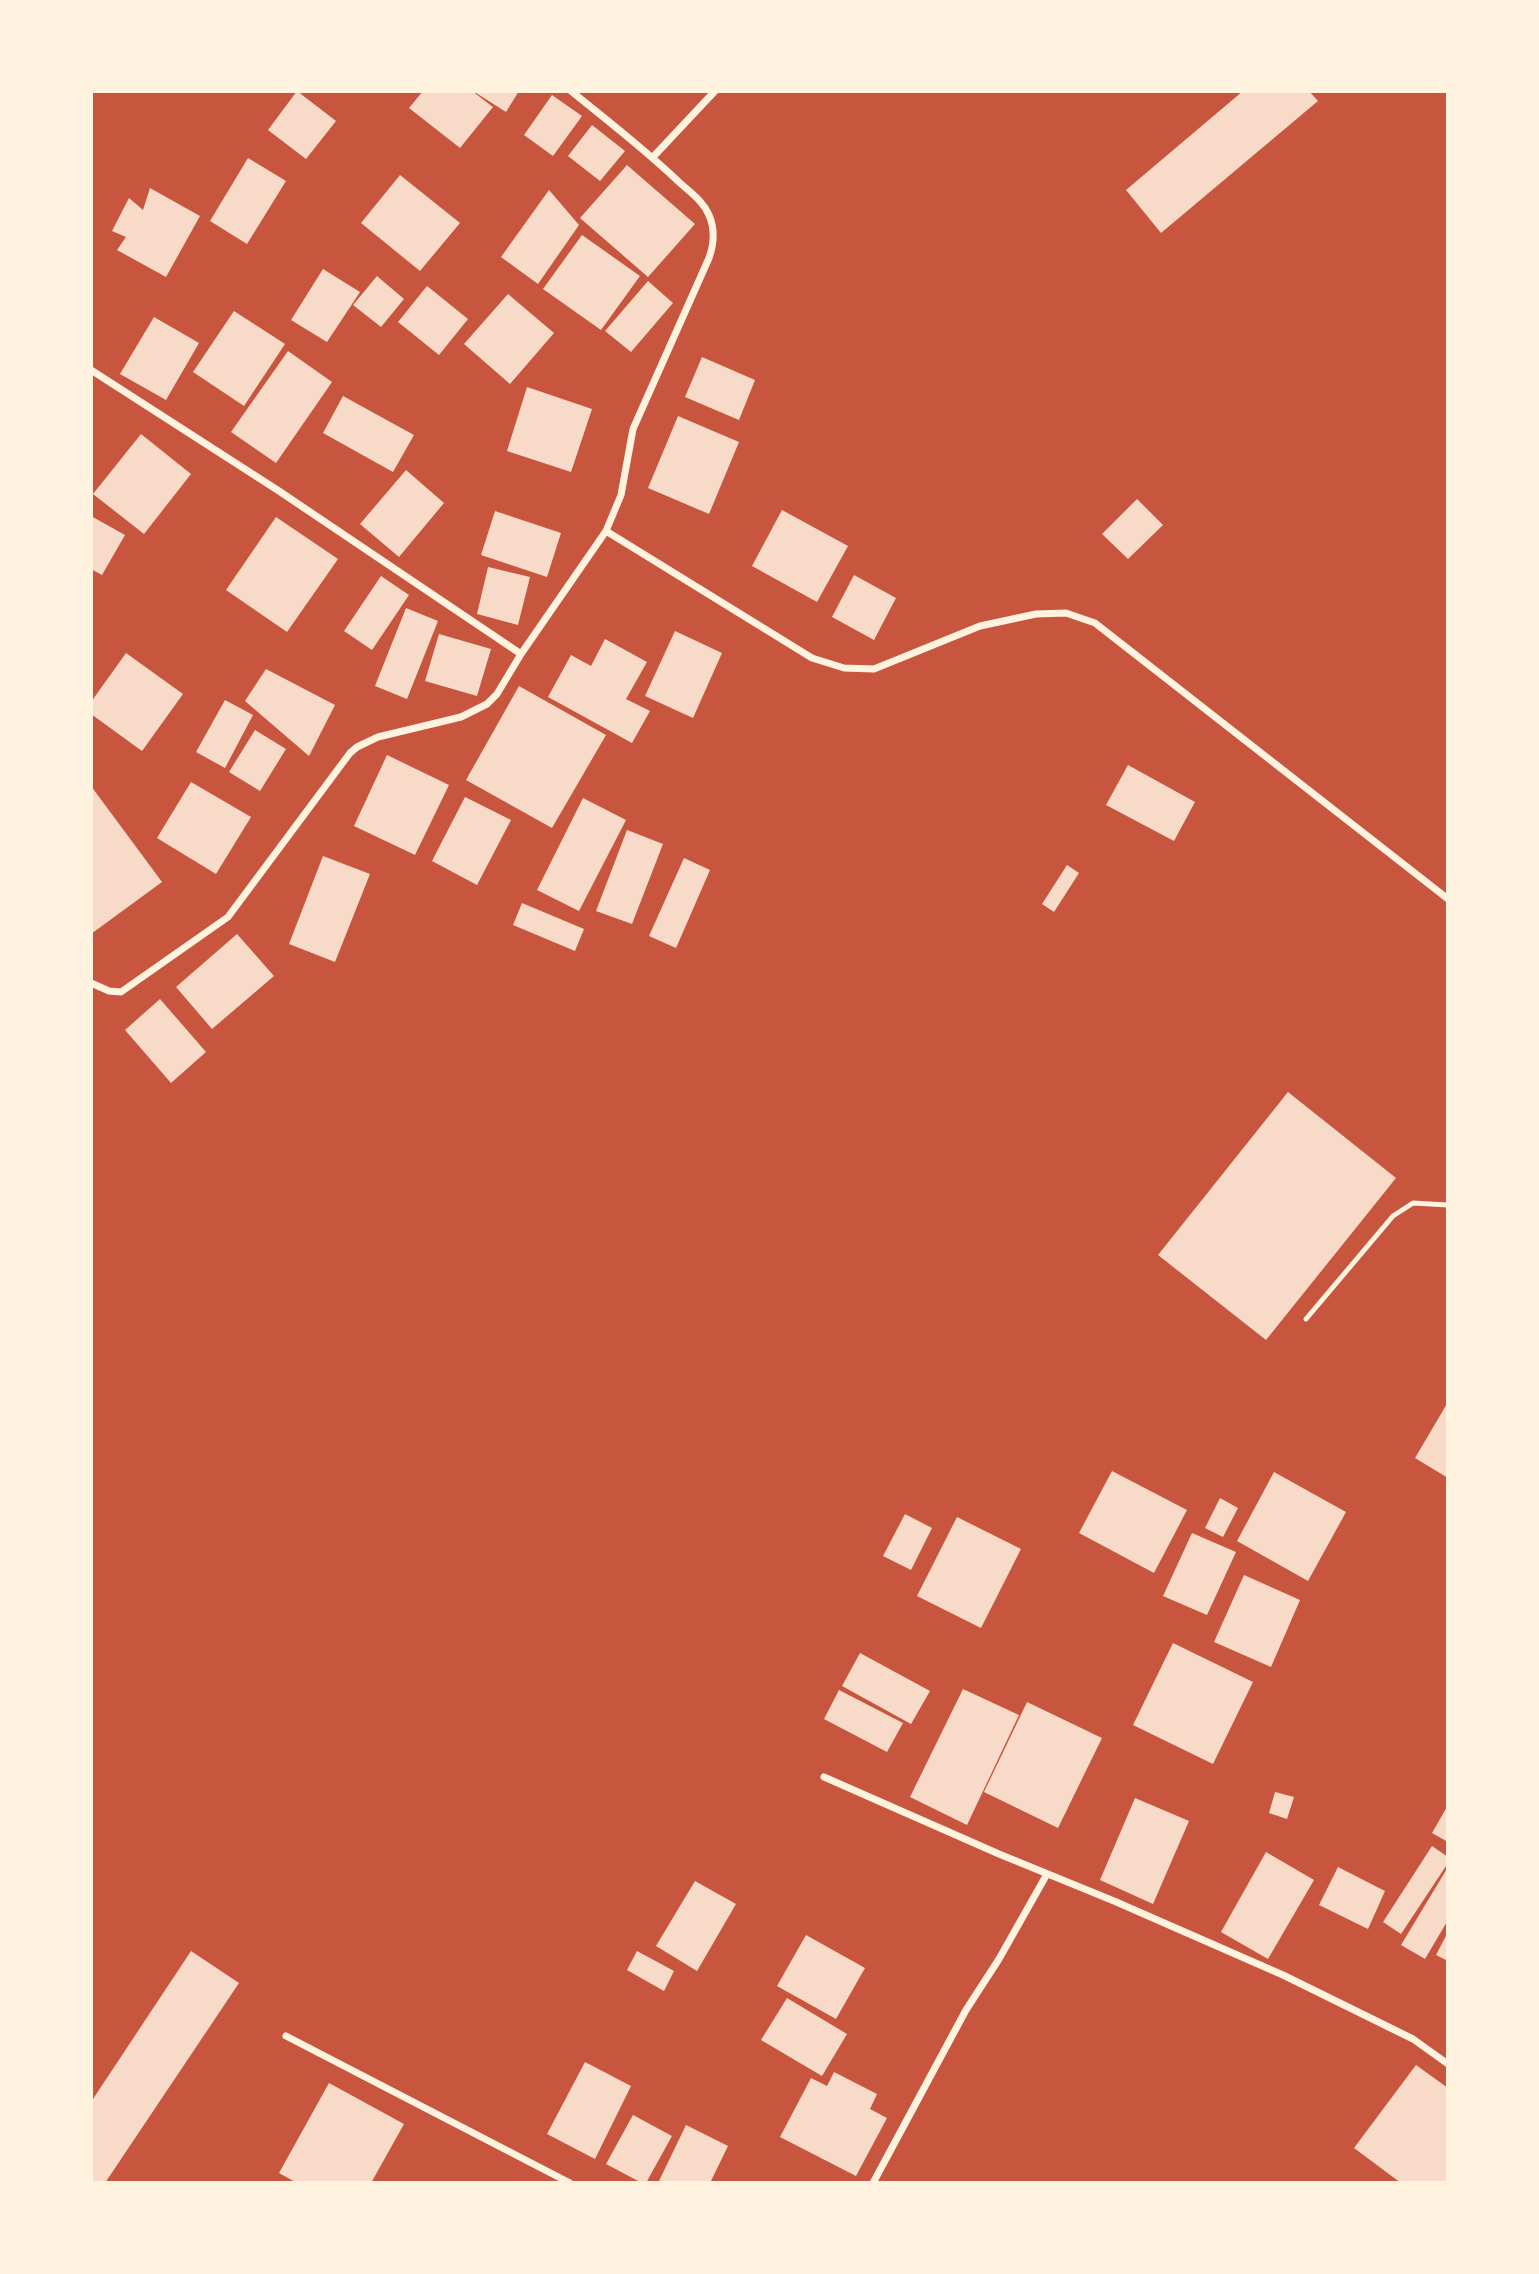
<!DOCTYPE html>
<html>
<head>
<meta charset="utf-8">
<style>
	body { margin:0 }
	#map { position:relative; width:1539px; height:2274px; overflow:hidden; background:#c8553d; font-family:Figtree,sans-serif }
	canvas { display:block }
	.frame { position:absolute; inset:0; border:93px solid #fff3e0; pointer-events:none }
</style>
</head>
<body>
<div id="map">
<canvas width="1539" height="2274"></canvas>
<div class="frame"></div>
</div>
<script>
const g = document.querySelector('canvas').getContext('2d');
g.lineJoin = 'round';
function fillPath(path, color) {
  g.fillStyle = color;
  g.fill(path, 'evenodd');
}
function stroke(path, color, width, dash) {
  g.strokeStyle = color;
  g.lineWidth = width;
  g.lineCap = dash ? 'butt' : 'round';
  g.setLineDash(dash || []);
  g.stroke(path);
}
const building = new Path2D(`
	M297,91l39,30 -30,38 -38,-29z
	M423,91h49l21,16 -33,41 -51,-40z
	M473,91h46l-13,21z
	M1243,91h66l9,10 -157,132 -35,-43z
	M552,95l30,21 -29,40 -29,-21z
	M592,125l33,26 -25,30 -32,-25z
	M248,158l38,23 -39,63 -37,-23z
	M627,165l68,59 -47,53 -68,-59z
	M400,175l60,48 -40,48 -59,-48z
	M150,188l50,28 -34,61 -49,-27 9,-13 -14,-6 17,-33 14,12z
	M549,190l30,35 -41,59 -37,-27z
	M582,235l58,41 -39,54 -58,-41z
	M323,269l37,23 -33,50 -36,-22z
	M377,276l27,23 -23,28 -28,-22z
	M648,281l25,22 -42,49 -26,-21z
	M427,286l41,33 -29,36 -41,-33z
	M508,294l46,39 -44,51 -46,-40z
	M234,311l51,33 -41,62 -51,-34z
	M154,317l45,26 -33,57 -46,-26z
	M288,351l44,31 -56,81 -45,-31z
	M702,357l53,23 -16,40 -54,-23z
	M527,387l65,22 -21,63 -64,-21z
	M343,396l71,39 -21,37 -70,-39z
	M678,416l61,26 -30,72 -61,-26z
	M141,434l50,40 -47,60 -51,-40z
	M406,470l38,33 -45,54 -39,-33z
	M1137,499l26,26 -35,34 -26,-25z
	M782,510l66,36 -31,56 -65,-36z
	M495,511l66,22 -14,44 -66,-22z
	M91,516l34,19 -23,40 -11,-6z
	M276,517l62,42 -51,73 -61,-42z
	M488,567l42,10 -12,48 -41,-11z
	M854,575l42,23 -22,42 -42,-23z
	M381,576l28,19 -37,55 -28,-19z
	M406,608l32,13 -31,78 -32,-13z
	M675,631l47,22 -29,65 -48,-22z
	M439,634l52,15 -14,47 -52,-15z
	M605,639l42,23 -21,37 24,12 -18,32 -84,-46 23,-42 20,11z
	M126,653l57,41 -41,57 -51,-37v-12z
	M266,669l69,36 -26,51 -64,-55z
	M519,686l87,49 -54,93 -86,-48z
	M225,700l28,15 -28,53 -29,-16z
	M255,730l31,19 -26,42 -31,-19z
	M387,755l62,30 -34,70 -61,-29z
	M1128,765l67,37 -21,39 -68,-36z
	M191,782l60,35 -35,57 -59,-36z
	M91,786l71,96 -71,52z
	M465,797l46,23 -34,65 -45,-24z
	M583,798l43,22 -47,91 -42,-21z
	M627,830l36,14 -31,80 -36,-13z
	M323,856l47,18 -35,88 -46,-18z
	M684,858l26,12 -34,78 -27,-12z
	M1067,865l12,8 -25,39 -12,-8z
	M522,903l62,26 -9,22 -62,-26z
	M237,934l37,42 -62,53 -36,-42z
	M160,999l46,53 -35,31 -46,-53z
	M1288,1092l108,86 -130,162 -108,-85z
	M1448,1402v76l-33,-20z
	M1112,1471l75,39 -33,63 -75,-40z
	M1274,1472l72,40 -38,69 -71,-40z
	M1220,1498l18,10 -15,29 -18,-9z
	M905,1514l27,14 -21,42 -28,-14z
	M957,1517l64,32 -40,79 -64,-32z
	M1192,1533l44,19 -29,63 -44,-19z
	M1244,1575l56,25 -29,67 -57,-25z
	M1173,1643l80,39 -40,82 -80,-39z
	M860,1653l70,38 -19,33 -69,-38z
	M963,1689l56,26 -52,110 -57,-28z
	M839,1690l64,33 -16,29 -63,-33z
	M1027,1702l75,36 -44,90 -74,-36z
	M1275,1792l19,5 -7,22 -18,-6z
	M1135,1798l54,23 -36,83 -53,-24z
	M1448,1805v37l-16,-9z
	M1432,1846l16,11v6l-47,71 -18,-12z
	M1266,1852l48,28 -46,79 -47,-27z
	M1338,1867l47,24 -17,38 -49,-24z
	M1448,1867v53l-23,39 -24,-14z
	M695,1881l41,23 -39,67 -41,-25z
	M1448,1932v29l-12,-6z
	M806,1935l59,33 -29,51 -59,-33z
	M191,1951l48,32 -134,200h-14v-81z
	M637,1951l37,20 -10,20 -37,-21z
	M787,1998l60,36 -25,42 -61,-36z
	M585,2062l46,24 -36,73 -48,-25z
	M1416,2065l32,23v95h-47l-47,-35z
	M834,2072l43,22 -7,15 17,9 -31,58 -76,-39 31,-59 16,8z
	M329,2083l75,41 -33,59h-74l-18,-10z
	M633,2115l39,21 -26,47h-4l-36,-19z
	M686,2125l42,21 -18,37h-52z`);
const service = new Path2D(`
	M1306,1319l87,-103 20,-13 35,2`);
const minor = new Path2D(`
	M653,157l62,-66
	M91,370l188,121 242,163
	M606,531l206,127 32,10 30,1 106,-43 56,-12 30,-1 29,10 353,276
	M91,983l18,8 12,1 107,-75 122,-164 7,-6 21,-10 83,-20 26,-13 10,-10 24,-40 85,-123 15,-36 12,-66 76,-171c5,-14 6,-29 0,-43 -6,-14 -18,-22 -29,-32 -34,-33 -72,-62 -109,-92
	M824,1777l175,77 115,47 169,74 130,64 35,25
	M286,2036l284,147
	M873,2183l93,-173 33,-51 48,-85`);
fillPath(building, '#f7dbc8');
stroke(service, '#fff3e0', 5);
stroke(minor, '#fff3e0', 7);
</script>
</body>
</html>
